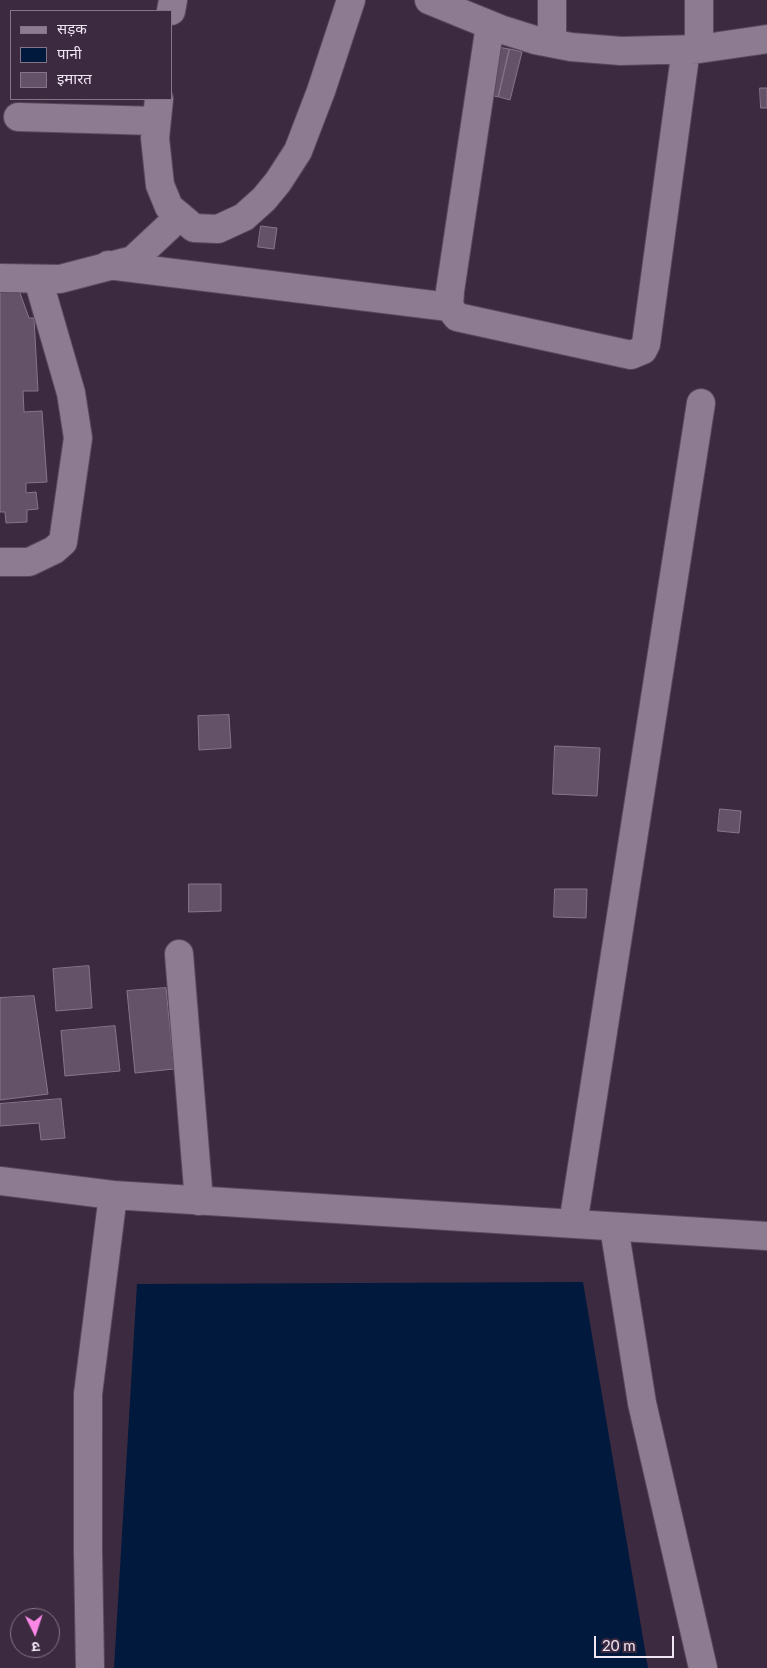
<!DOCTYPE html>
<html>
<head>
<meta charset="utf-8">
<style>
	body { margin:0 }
	#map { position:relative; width:767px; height:1668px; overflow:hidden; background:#3c2b40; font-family:Lato,"Noto Sans Devanagari",sans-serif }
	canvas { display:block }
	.legend { position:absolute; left:10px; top:10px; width:162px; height:90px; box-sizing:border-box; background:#3c2b40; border:1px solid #847587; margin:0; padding:6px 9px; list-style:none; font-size:15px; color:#f0e5f2 }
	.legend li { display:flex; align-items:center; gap:10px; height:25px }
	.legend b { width:25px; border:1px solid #847587 }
	.north { position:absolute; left:10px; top:1608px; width:50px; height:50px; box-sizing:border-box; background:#3c2b40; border:1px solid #847587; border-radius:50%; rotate:176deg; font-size:14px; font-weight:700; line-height:20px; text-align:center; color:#f0e5f2 }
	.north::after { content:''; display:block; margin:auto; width:18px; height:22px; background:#fb87e6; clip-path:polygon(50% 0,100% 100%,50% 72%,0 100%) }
	.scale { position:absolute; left:594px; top:1636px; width:80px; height:22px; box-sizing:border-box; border:2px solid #f0e5f2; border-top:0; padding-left:6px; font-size:15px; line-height:18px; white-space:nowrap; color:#f0e5f2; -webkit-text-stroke:4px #3c2b40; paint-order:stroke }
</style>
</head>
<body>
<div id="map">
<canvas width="767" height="1668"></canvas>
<ul class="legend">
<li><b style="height:6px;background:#8d7b92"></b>सड़क</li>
<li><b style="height:14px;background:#00193c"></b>पानी</li>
<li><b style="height:14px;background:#645268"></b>इमारत</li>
</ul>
<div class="north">उ</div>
<div class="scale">20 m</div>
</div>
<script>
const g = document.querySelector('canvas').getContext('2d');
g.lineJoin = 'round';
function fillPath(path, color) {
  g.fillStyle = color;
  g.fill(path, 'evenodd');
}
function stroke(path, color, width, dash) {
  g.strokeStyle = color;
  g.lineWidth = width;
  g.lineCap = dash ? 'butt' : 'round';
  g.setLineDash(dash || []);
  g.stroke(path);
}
const water = new Path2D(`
	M583,1282l65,386h-534l23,-384z`);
const building = new Path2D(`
	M498,47l11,2 -11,48 -12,-3z
	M510,49l12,3 -12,48 -11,-3z
	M760,88h7v20h-6z
	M261,226l16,2 -3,21 -16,-2z
	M16,282l13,36h5l4,73h-15l1,21 18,-1 5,71 -21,1v10l10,-1 2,17 -11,1v12l-21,1 -1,-11h-5v-218z
	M229,715l2,33 -32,2 -1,-34z
	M555,746l45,2 -3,48 -44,-2z
	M720,809l21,2 -2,22 -21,-2z
	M189,884h32v27l-32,1z
	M555,889h32l-1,29 -32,-1z
	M89,966l3,42 -36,3 -3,-42z
	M166,988l8,81 -39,4 -8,-82z
	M34,996l14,98 -48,6v-102z
	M115,1026l5,45 -55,5 -4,-45z
	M61,1099l4,39 -24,2 -2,-17 -39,3v-22z`);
const minor = new Path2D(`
	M429,0l71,29 35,11 36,7 50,4 78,-2 68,-10
	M171,11l2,-11
	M490,25l-40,266 -1,16 8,10 174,38 12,-5 3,-6 40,-295
	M552,43v-43
	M699,49v-49
	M159,99l-4,39 5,47 9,22 25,21 24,1 26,-12 20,-18 14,-17 20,-31 23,-60 30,-91
	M18,117l138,4
	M108,265l341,42
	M0,278l60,1 73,-19 47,-44
	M0,562h29l25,-12 9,-8 15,-104 -7,-45 -33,-114
	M179,954l20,247
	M0,1181l113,14 654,41
	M573,1224l128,-821
	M614,1227l28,176 61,265
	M90,1668l-2,-116v-158l25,-199`);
fillPath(water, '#00193c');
fillPath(building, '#645268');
stroke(building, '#88758c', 1);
stroke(minor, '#584a5b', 30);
stroke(minor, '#8d7b92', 28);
</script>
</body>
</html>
